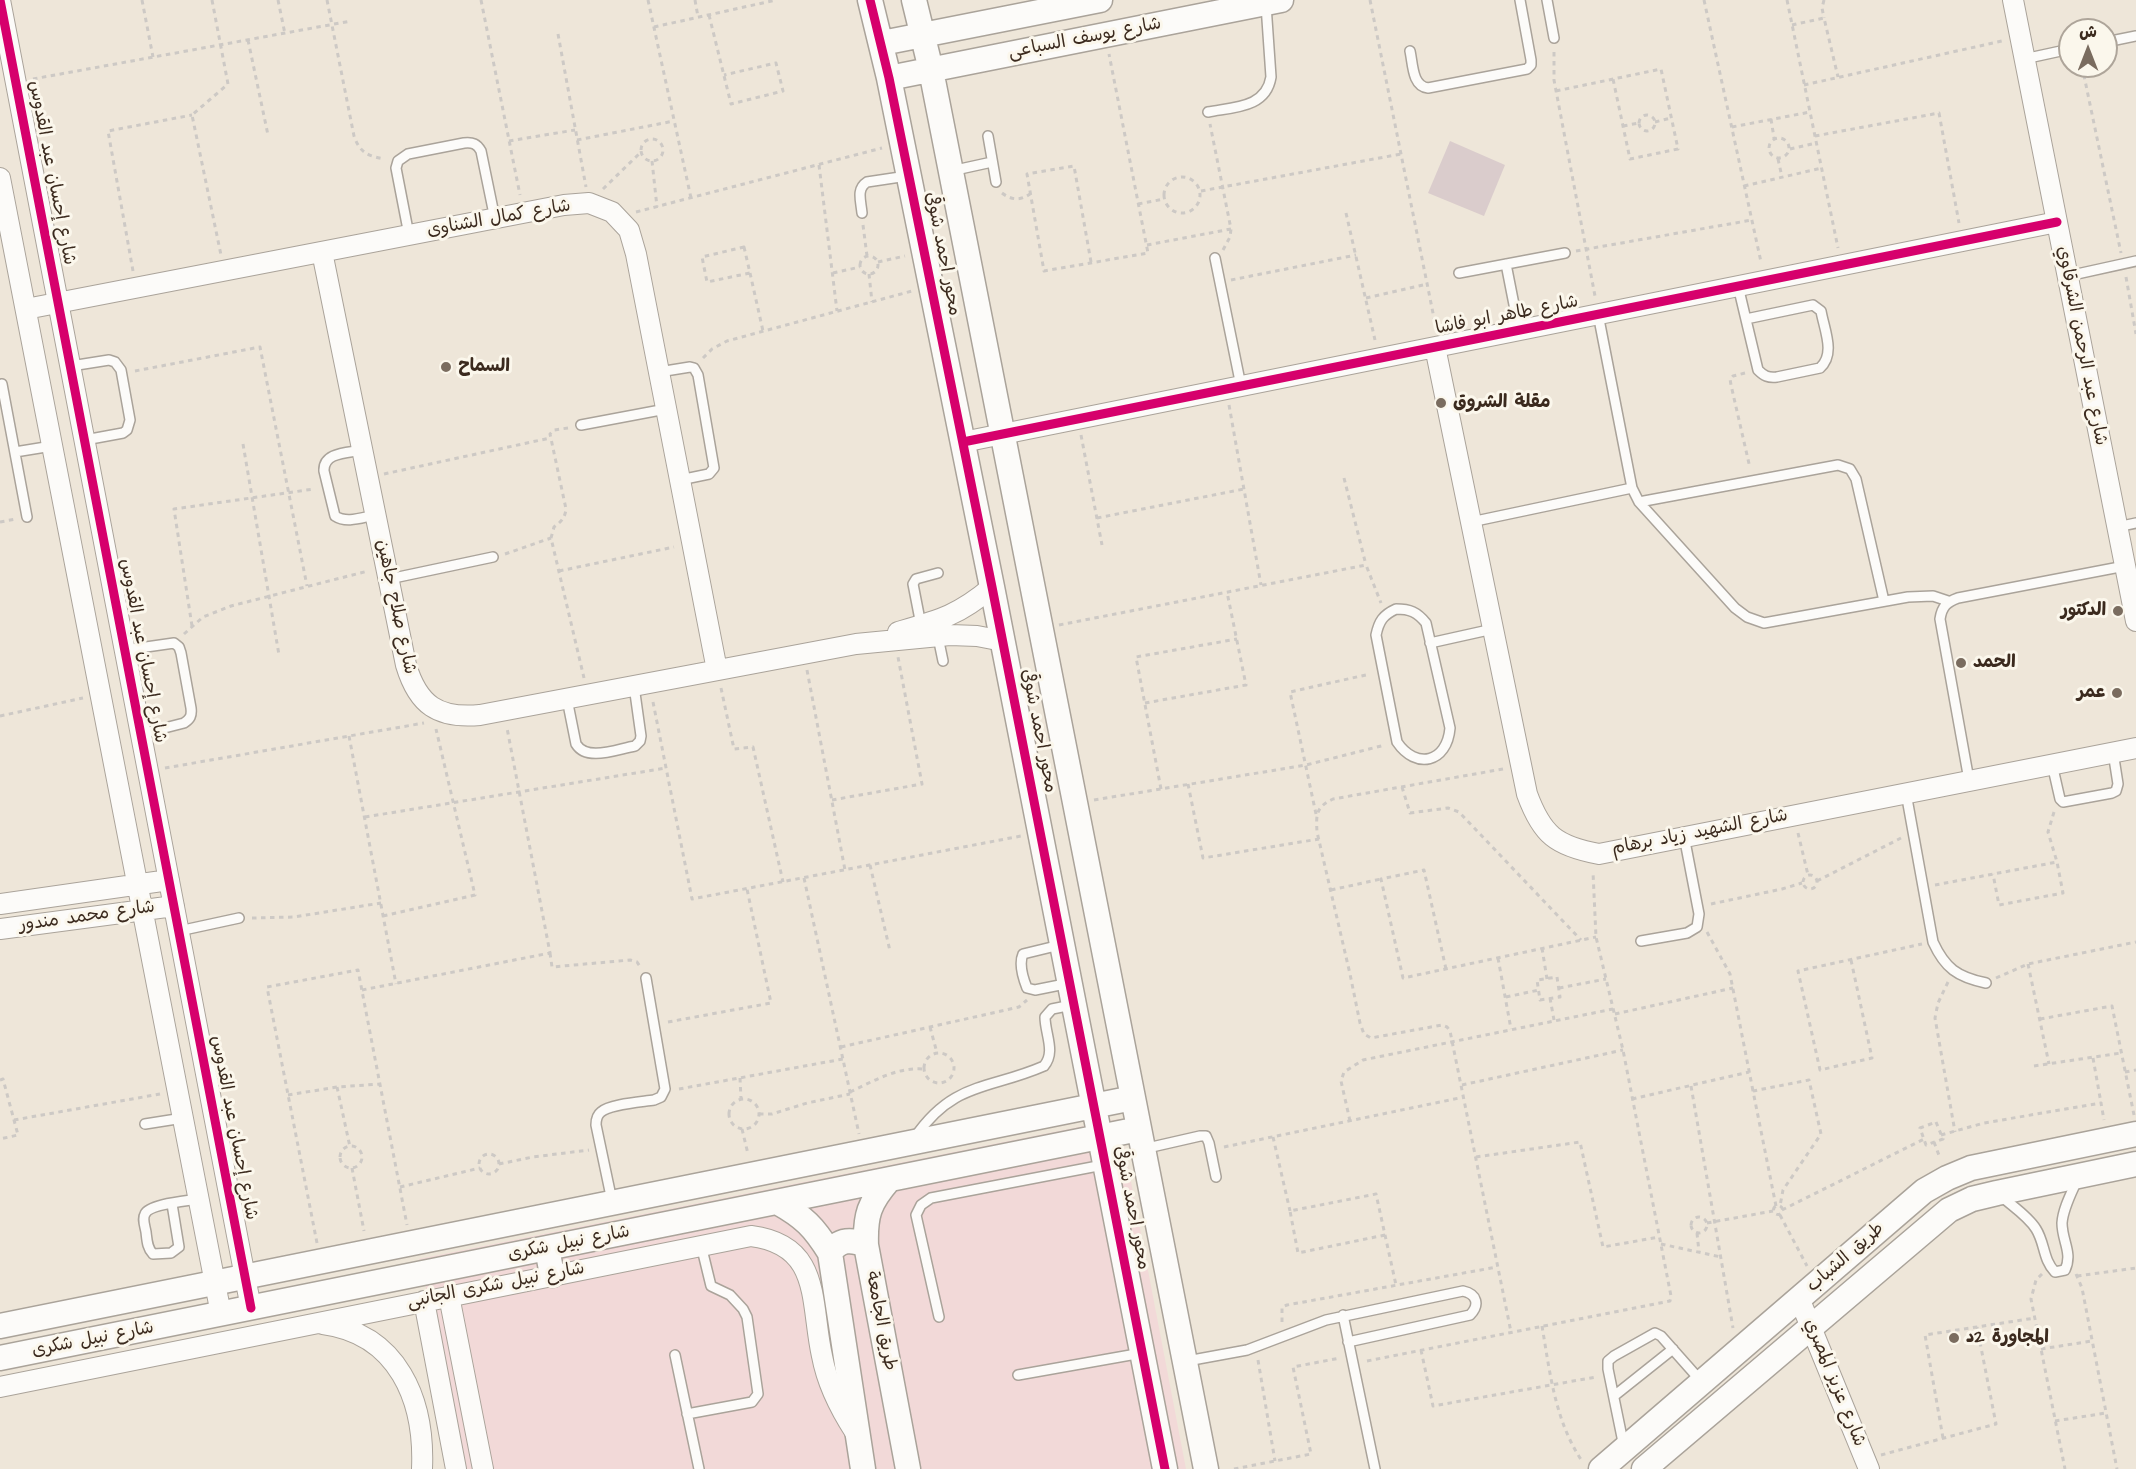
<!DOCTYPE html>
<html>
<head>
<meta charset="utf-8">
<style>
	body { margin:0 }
	#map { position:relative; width:2136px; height:1469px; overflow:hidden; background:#eee6d9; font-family:"Architects Daughter","Playpen Sans Arabic",sans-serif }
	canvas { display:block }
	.north { position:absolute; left:2058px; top:18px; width:60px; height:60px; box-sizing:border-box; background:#fbf7ec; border:2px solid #aea59a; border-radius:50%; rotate:0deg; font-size:16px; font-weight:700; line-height:24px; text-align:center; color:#3b2a1e }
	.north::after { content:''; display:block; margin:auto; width:21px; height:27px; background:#7a6c5f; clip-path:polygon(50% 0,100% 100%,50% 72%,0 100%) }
</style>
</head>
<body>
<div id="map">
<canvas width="2136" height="1469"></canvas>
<div class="north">ش</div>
</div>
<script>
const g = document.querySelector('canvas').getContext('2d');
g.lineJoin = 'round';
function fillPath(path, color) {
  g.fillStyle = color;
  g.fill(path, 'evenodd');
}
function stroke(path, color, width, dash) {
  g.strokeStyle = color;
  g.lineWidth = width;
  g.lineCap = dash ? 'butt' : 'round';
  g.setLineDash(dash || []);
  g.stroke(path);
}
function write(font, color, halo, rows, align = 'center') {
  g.font = font + ' "Architects Daughter","Playpen Sans Arabic",sans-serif';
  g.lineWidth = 6;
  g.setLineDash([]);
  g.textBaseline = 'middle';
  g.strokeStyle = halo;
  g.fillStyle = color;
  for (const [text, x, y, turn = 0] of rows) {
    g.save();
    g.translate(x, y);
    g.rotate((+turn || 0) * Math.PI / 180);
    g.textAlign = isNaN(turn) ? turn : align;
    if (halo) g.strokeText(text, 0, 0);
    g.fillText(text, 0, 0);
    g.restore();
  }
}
const built = new Path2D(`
	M1119,1119l67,350h-721l-24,-119 -22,-91z`);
const building = new Path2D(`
	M1450,141l55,24 -21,51 -56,-23z`);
const path = new Path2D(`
	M142,0l11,57
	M212,0l16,84 -36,31 29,140
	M278,0l7,34
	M327,0l27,136c6,17 14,20 31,23
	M481,0l39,195
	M648,0l43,198
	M695,0l3,17
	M1370,0l66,328
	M1704,0l57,262
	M1787,0l51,248
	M1824,0l-2,8 2,10
	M709,15l22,89 52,-13 -7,-28 -52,12
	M1792,25l32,-7 14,59
	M654,27l122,-27
	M558,34l28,153
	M248,40l20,95
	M1554,52v28l41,216
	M2082,66l39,187
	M33,79l318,-58
	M1804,85l198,-44
	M1556,91l105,-22 17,80 -48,10 -17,-80
	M1639 123a8 8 0 1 1 16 0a8 8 0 1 1-16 0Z
	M1771,119l3,19
	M1655,122l16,-4
	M1623,126l16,-3
	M1732,127l78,-15
	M1815,136l124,-23 20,110
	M1769 148a10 10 0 1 1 20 0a10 10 0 1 1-20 0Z
	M641 150a11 11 0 1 1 22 0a11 11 0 1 1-22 0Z
	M577,140l97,-19
	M509,141l66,-11
	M1790,149l26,-6
	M1778,159l4,18
	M652,161l5,46
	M819,165l18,146
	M1164 195a18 18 0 1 1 36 0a18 18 0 1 1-36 0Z
	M1744,186l78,-18
	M603,189l37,-36
	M1201,191l200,-37
	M1002,193c9,7 18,8 28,1
	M1138,204l26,-5
	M636,212l246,-64
	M1346,213l29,127
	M863,225l4,31
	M1147,245l84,-16 -21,-105
	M744,247l6,26 -43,9 -5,-25z
	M1223,250l7,-13 1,-8
	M1576,251l176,-31
	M860 265a9 9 0 1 1 18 0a9 9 0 1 1-18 0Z
	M878,262l27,-6
	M1091,262l-17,-96 -47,8 17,97 104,-18 -39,-199
	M133,271l-25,-140 84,-16
	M750,273l13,58
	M833,273l27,-6
	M869,274l3,28
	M2126,277l10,57
	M1231,280l125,-25
	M1366,298l61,-14
	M703,358l9,-9 15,-8 185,-50
	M135,371l125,-24 47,239
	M1745,373l-12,3 -3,3 1,6 19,83
	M1229,405l32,180
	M568,428l-14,2 -4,4 16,75c-1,9 -5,13 -12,18l-3,11 33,140
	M1081,435l21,110
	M243,444l36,211
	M384,474l166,-36
	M1344,478l22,87
	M1097,518l147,-29
	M0,522l16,-3
	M505,554l46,-16
	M559,571l115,-24
	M1059,625l307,-60 15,38
	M192,626l-18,-117 140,-20
	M184,634l19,-17 28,-11 137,-35
	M807,670l38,200
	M721,688l13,61 19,-2 30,135
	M653,702l39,197 329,-63
	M1145,703l101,-18 -19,-93
	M0,716l83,-18
	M349,736l47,248
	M165,768l259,-45
	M1503,769l-170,30c-17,8 -17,15 -16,33l33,142 10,49 4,11 7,4 71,-13 5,2 3,4 61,301
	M1188,784l15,74 116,-19
	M1402,787l8,26 38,-5 11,4 122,128
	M1161,789l-25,-132 101,-18
	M832,800l90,-16 -24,-127
	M1094,800l212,-35 79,-20
	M2054,812l-6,20 9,30
	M1316,814l-26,-122 80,-18
	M365,817l301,-49
	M1798,833l10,42
	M870,865l20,86
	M1803 882a7 7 0 1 1 14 0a7 7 0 1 1-14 0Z
	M804,878l55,256
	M1817,881l84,-43
	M1935,885l122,-23 6,31 -64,12 -6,-31
	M1331,890l50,-11
	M1711,904l71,-15 20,-6
	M383,916l92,-21 -39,-166
	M252,918l42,-1 87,-14
	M1707,932l23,42 23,117
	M1542,948l5,31
	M550,953l2,14 78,-7 7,2 4,6
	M1498,958l13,71
	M1851,960l21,98 -52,12 -22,-99 124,-27
	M2028,964l21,100
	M1446,969l-22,-99 -43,9 22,99 193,-41
	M1557,977l3,20 -20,3 -3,-20z
	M1996,978l32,-14 108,-22
	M1948,982l-10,21 -3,15 20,114
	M1559,988l47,-9
	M362,990l188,-37 -43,-225
	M1506,997l33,-7
	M1550,998l4,22
	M1615,1014l118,-26
	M2040,1019l72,-13 22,109
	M668,1022l103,-19 -24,-114
	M930,1027l7,26
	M841,1047l178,-40 8,-7
	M924 1068a15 15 0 1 1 30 0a15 15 0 1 1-30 0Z
	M2093,1058l8,45
	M2034,1066l87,-13
	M2125,1072l11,-2
	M740,1078l1,21
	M0,1080l3,-1 15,56 -18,4
	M1462,1085l161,-35
	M1691,1086l42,242
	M337,1087l13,60
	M679,1089l164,-30
	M850,1092c24,-11 46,-25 74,-23
	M288,1095l49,-8 43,-3
	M1632,1099l117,-27
	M729 1114a15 15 0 1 1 30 0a15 15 0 1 1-30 0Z
	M759,1114h13l35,-11 43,-9
	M14,1120l146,-26
	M1350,1121l-9,-40 3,-9 19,-12 250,-51
	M1936,1122l7,17 -17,6 -6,-17z
	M742,1129l6,25
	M1941,1135l43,-12 117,-20 3,17
	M1273,1137l17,74
	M1934,1142l6,16
	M340 1157a11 11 0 1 1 22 0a11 11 0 1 1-22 0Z
	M1224,1147l240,-50
	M479 1164a10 10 0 1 1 20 0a10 10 0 1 1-20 0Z
	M1476,1157l104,-15 23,105 56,-10
	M499,1164l34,-7 56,-7
	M352,1168l12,63
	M400,1187l80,-19
	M1773.5 1210a4.5 4.5 0 1 1 9 0a4.5 4.5 0 1 1-9 0Z
	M1776,1206l-23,-115 56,-11 12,54 -38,56 -3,16
	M1782,1210l142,-71
	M1780,1215l27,51
	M1691 1225a8 8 0 1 1 16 0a8 8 0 1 1-16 0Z
	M1707,1223l66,-12
	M1697,1233l2,19
	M1385,1235l-87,18 -8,-42 86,-17 20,91
	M317,1243l-50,-256 91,-17 49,255
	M1661,1244l60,13
	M2042,1274l-6,6 -5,19 34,170
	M2076,1274l6,14 35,181
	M2077,1276l59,-8
	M1282,1322v-15l5,-2 210,-38
	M1542,1326c8,47 13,95 40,135
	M2041,1349l51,-8
	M1421,1350l12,56 163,-29
	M1258,1360l17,101
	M1367,1361l303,-60 1,-5 -48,-246 -27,-113 -3,-65
	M2055,1421l51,-8
	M1943,1438l-18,-103 110,-17
	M1881,1455l115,-31 -19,-97
	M1234,1469l77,-15 -18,-87 47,-9`);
const service = new Path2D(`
	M1547,0l7,38
	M2106,42l30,-6
	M1410,51c3,13 2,35 18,37l99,-19 4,-4v-5l-11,-60
	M2024,59l46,-10
	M1208,112c26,-5 58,-4 63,-35l-5,-72
	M988,136l8,46
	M951,171l41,-9
	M862,213c-1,-12 -6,-24 5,-31l40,-6
	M409,235l-13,-67 2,-7 10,-7 56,-11c9,-1 13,1 17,8l14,68
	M1215,258l26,128
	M1506,264l13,66
	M1459,273l106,-20
	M2068,276l68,-15
	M1738,286l20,84c6,6 10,8 19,7l43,-9c16,-14 4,-39 1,-57l-8,-6 -67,14
	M1598,314l34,174 7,14 96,106 12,9 17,6 144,-26 25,-1 15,5
	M71,366l38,-6 6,2 6,8 9,50 -3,10 -4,3 -38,7
	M659,372l31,-5 4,1 4,7 16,93 -5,6 -29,6
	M2,384l25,133
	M581,425l85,-16
	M362,450c-14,3 -39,2 -38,21l11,45c12,8 28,1 41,-1
	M15,452l37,-6
	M1639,502l199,-37 12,4 6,10 28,122
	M1471,522l161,-34
	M2117,527l19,-4
	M389,579l104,-22
	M1396,609c14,0 21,3 30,14l24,105c-3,35 -34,42 -53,14l-21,-107c3,-14 7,-20 20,-26z
	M921,625l-8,-41 3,-5 22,-6
	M938,637l5,24
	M1430,643l63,-14
	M125,650l49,-7 5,4 2,6 10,55c1,8 -1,11 -7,15l-43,11
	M567,699l9,45c11,18 41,5 59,2l5,-5 1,-5 -7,-50
	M2052,764l8,35 3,3 49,-9 4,-2 2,-7 -5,-32
	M1969,780l-29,-161c2,-13 7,-17 18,-21l167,-32
	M1906,793l27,149c12,26 24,35 53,41
	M179,931l60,-13
	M1641,941l46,-8 10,-6 2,-13 -15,-78
	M1060,945l-37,9c-4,9 0,24 4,34l8,2 35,-7
	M145,1124l38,-6
	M915,1137c39,-56 74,-47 129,-71 12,-14 1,-32 1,-49l7,-8 20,-4
	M1143,1149l57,-13h6l3,7 7,34
	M2001,1196c11,10 27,20 35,33 9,14 7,31 19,43l10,-2c8,-17 -3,-29 -3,-47 1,-15 10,-31 16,-45
	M612,1201l-16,-76c0,-5 1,-10 5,-13 9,-8 40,-10 53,-12l7,-3 4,-8 -19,-111
	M172,1204l7,43 -8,6 -18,1c-6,-6 -6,-14 -7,-22 -1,-6 -4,-13 -1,-18 4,-10 42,-13 53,-15
	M1343,1315l32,154
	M939,1317l-23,-102 5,-10 10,-7 172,-33
	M675,1355l24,114
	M1187,1361l60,-11 79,-30 137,-29c14,3 17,14 7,24l-122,27
	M1018,1375l124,-22
	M1614,1396l59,-47
	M687,1414l65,-12 6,-8 -11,-77 -4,-8 -13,-14 -19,-9 -10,-41
	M1624,1447l-16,-78v-8l6,-5 41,-23 6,3 39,44`);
const minor = new Path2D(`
	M0,0l251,1308
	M2013,0l123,621
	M0,178l221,1136
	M322,252l84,413c12,40 32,54 74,50l376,-71 94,-9 27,1 26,5
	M26,309l538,-104 25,-2 23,9 17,18 7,24 81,416
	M1435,347l92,447c15,41 29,52 72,60l537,-106
	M963,442l1094,-220
	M898,632c42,-12 61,-17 94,-45
	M0,904l169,-24
	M0,929l174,-23
	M449,1296l34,173
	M1799,1298l70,171
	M424,1301l32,168
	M323,1324c75,10 102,76 99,145
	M0,1387l751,-151c71,9 59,66 71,120 5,27 18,53 33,76`);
const tertiary = new Path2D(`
	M870,0l19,78 103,509 173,882
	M914,0l17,70 275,1399
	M882,43l218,-43
	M889,78l392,-78
	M889,1180c-20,23 -24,35 -23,65l42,224
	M777,1202c27,15 37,25 53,51l33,216
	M547,1248l5,27
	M830,1253c9,-14 21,-14 36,-8
	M0,1326l1133,-228
	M0,1358l1139,-229
	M1601,1469l323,-278 23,-13 24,-10 165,-34
	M1644,1469l305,-259 23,-11 25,-6 139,-29`);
const cycleway = new Path2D(`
	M0,0l251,1308
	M870,0l19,78 103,509 173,882
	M963,442l1094,-220`);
const markers = [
	[446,367,6,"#7a6c5f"],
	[1441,403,6,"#7a6c5f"],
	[2118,611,6,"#7a6c5f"],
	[1961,663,6,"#7a6c5f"],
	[2117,693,6,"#7a6c5f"],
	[1954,1338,6,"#7a6c5f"]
];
const streetNames = [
	["شارع يوسف السباعى",1085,39,-11],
	["شارع إحسان عبد القدوس",51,173,79],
	["شارع كمال الشناوى",499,219,-10],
	["محور احمد شوقى",942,254,79],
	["شارع طاهر ابو فاشا",1507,316,-11],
	["شارع عبد الرحمن الشرقاوي",2081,346,79],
	["شارع صلاح جاهين",395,607,78],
	["شارع إحسان عبد القدوس",142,651,79],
	["محور احمد شوقى",1038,731,79],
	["شارع الشهيد زياد برهام",1700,833,-11],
	["شارع محمد مندور",87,917,-8],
	["شارع إحسان عبد القدوس",233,1128,79],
	["محور احمد شوقى",1131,1208,79],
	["شارع نبيل شكرى",569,1244,-11],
	["طريق الشباب",1846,1258,-41],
	["شارع نبيل شكرى الجانبى",496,1286,-11],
	["طريق الجامعة",880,1321,79],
	["شارع نبيل شكرى",93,1340,-11],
	["شارع عزيز المصري",1834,1383,68]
];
const poiNames = [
	["السماح",458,367],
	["مقلة الشروق",1453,403],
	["الدكتور",2106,611,"right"],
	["الحمد",1973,663],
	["عمر",2105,693,"right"],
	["المجاورة 2د",1966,1338]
];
fillPath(built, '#f2d9d8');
fillPath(building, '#dacccc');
stroke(service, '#aaa39a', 12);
stroke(minor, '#aaa39a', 22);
stroke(tertiary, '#aaa39a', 27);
stroke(path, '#cdc9c5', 3, [4.5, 4.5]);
stroke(service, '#fcfbf9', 9);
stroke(minor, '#fcfbf9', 20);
stroke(tertiary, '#fcfbf9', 24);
stroke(cycleway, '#d6006c', 9);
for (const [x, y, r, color] of markers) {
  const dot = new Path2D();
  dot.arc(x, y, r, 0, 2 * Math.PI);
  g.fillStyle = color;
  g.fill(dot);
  stroke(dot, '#fbf7ec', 2);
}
write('18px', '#3b2a1e', '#fbf7ec', streetNames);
write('bold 18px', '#3b2a1e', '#fbf7ec', poiNames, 'left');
</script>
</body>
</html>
